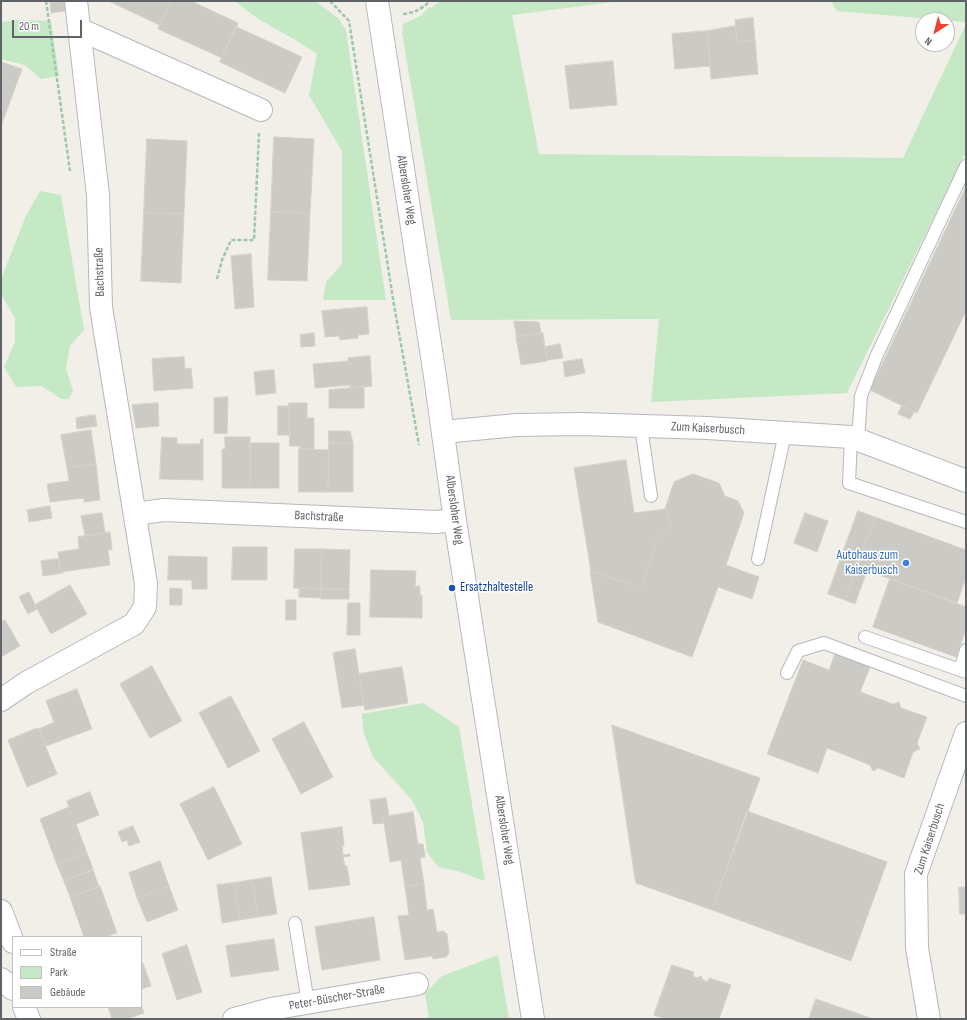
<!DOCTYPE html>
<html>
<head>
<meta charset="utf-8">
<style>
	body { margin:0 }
	#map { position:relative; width:967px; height:1020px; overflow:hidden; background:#f1efe8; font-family:"Sofia Sans Condensed",sans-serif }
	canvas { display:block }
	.frame { position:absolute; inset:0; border:2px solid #5f6368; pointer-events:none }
	.legend { position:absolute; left:12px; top:936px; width:130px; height:72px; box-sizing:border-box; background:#fff; border:1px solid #bfc1c3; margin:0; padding:5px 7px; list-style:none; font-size:12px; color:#5f6368 }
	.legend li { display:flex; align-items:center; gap:8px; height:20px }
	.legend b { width:20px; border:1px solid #bfc1c3 }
	.north { position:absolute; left:915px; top:12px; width:40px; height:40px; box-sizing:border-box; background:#fff; border:1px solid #bfc1c3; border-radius:50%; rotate:216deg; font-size:11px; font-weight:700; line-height:16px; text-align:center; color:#5f6368 }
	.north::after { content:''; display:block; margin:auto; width:14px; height:18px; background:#ea4335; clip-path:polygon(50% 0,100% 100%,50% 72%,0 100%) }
	.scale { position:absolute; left:12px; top:20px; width:70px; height:18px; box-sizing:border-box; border:2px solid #5f6368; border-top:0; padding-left:5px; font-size:12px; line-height:14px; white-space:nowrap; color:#5f6368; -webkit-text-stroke:3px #fff; paint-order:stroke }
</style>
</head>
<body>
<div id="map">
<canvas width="967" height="1020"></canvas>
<div class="frame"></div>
<ul class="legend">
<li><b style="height:5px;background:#fff"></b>Straße</li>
<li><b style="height:11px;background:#c5e8c5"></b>Park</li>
<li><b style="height:11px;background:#cccac5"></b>Gebäude</li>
</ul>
<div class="north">N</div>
<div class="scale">20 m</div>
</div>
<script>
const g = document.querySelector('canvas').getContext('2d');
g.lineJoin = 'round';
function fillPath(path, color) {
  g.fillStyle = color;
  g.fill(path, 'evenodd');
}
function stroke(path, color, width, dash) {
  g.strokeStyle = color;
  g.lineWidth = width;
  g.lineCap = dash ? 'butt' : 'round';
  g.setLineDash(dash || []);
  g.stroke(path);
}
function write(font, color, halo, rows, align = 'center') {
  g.font = font + ' "Sofia Sans Condensed",sans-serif';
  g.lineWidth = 3;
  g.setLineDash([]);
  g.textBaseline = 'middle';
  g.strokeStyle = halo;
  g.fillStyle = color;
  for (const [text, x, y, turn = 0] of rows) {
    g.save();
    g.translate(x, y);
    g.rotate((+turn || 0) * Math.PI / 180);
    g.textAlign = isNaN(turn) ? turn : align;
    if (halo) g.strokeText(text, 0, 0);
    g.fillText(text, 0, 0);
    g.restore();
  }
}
const green = new Path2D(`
	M235,1h80l23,17 8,12 40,270h-63l3,-18 16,-18v-113l-33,-56 8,-41c-26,-19 -58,-31 -82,-53z
	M441,1h180l-109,14 27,139 364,4 63,-134v128l-119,241 -196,9 8,-83 -208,1 -49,-287 1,-9 19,-9 7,-8 2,1z
	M831,1h135v21l-129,-11z
	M19,20l32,1 8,55 -18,3 -16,-14 -24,-6v-37z
	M40,191l21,4 23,135 -14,16 -4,22 7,23 -4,8h-8l-19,-13 -26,1 -12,-20 11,-25v-24l-14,-24v-15l24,-61z
	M423,703l36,24 26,154 -28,-10 -19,-4 -11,-15 -4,-30 -11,-22 -39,-43 -10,-26 -1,-17z
	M498,955l11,64h-80l-4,-26 17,-17z`);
const building = new Path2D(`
	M59,1h12l1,9 -21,3 -1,-11z
	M109,1h62l-11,24z
	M171,1h20l47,22 -16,35 -64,-29z
	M753,18l2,22 -18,2 -2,-22z
	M735,26l2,16 18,-2 3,34 -47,5 -4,-48z
	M237,27l65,30 -17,36 -65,-31z
	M707,31l3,35 -35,3 -3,-35z
	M613,61l4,44 -47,4 -5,-43z
	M1,62l21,7 -21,57z
	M274,137l40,2 -4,74 -39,-1z
	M147,139l40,2 -3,73 -40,-1z
	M966,187v124l-49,102 -47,-23z
	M271,212l39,1 -3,68 -39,-1z
	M144,213l40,1 -3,69 -40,-2z
	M251,254l3,53 -19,2 -4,-53z
	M367,307l2,27 -11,1v3l-18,2 -1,-4 -14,1 -3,-26z
	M514,321l25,1 2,11 -24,4z
	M314,333l1,13 -14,1 -1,-12z
	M543,333l4,28 -26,4 -5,-28z
	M560,344l3,14 -16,2 -2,-13z
	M370,356l2,30 -22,2v-3l-35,3 -2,-24 35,-3v-3z
	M184,357l1,12 6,-1 2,20 -39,3 -2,-32z
	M582,359l3,14 -20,4 -2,-15z
	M274,370l2,23 -20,2 -2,-23z
	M364,387v21h-35v-18z
	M228,397l-1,37 -13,-1v-35z
	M158,403l1,23 -23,2 -4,-23z
	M289,403h18v15h7v31h-14v-3h-10z
	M278,406h11l1,29h-12z
	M902,406l12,6 -4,7 -12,-5z
	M95,415l2,11 -20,3 -1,-11z
	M91,430l5,34 -29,4 -6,-33z
	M329,431h21l3,12h-24z
	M162,437l15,1v6h23l1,-5h2v41l-43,-1z
	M225,437h25v51h-28v-39h3z
	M250,443h29v45h-29z
	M329,443h24v49h-25z
	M299,449l30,1 -1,42h-29z
	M626,460l8,53 31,-4 6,12 -5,14 -8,3 -18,50 -49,-17 -17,-103z
	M96,464l4,36 -16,2v-4l-34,4 -3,-18 22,-3 -2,-13z
	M693,474l26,9 6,13 13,5 6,12 -18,52 33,12 -7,22 -34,-12 -26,70 -94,-35 -8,-51 50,17 18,-50 8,-3 5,-14 -6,-12 9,-27z
	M50,506l2,12 -23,4 -2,-12z
	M858,511l17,6 -30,83 -17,-6z
	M102,513l3,20 -20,2 -4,-19z
	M805,513l23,8 -11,31 -23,-9z
	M875,517l91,33v27l-9,26 -100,-36z
	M110,532l2,17 -4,1 2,15 -49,7 -3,-20 21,-3 -1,-12z
	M233,547h34v33h-35z
	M295,549h27l-1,40 -27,-1z
	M322,549l28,1 -1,39h-28z
	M169,556l38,1v32h-15v-9h-24z
	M58,559l3,13 2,1 -20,3 -2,-15z
	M857,567l10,4 -12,33 -10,-4z
	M371,570l45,1 -1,15h5v10l2,-1v23l-52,-1z
	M890,579l76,28v22l-10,28 -83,-30z
	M70,585l17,29 -36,20 -16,-29z
	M170,588l12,1v16h-12z
	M300,588l21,1v9l-22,-1z
	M321,589h28v10h-28z
	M29,592l8,17 -9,5 -9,-17z
	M286,600h10v20h-10z
	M348,603h12v32h-13z
	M5,620l15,26 -19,11v-35z
	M355,649l9,56 -22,3 -9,-55z
	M835,654l35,13 -10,25 33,12 6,-2 2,6 26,9 -10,26 3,6 -7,3 -9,26 -26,-10 -5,3 -3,-6 -43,-17 -9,25 -51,-19 36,-94 26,10z
	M152,666l30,55 -32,17 -30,-54z
	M402,667l6,36 -43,7 -6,-36z
	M77,689l15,40 -46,17 -7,-17 15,-7 -8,-21z
	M231,696l29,55 -32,17 -29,-55z
	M304,722l29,55 -32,17 -29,-55z
	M612,725l148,53 -48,132 -76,-27z
	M38,728l19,46 -30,13 -19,-47z
	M214,787l28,57 -34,16 -28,-56z
	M90,792l9,23 -23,9 11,29 -30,12 -17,-46 29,-12 -2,-6z
	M386,798l3,18 -6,1 1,6 -11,1 -3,-24z
	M747,811l140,51 -36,99 -139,-51z
	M413,812l5,32h5l2,13 -5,1 4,26 -19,3 -4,-27 -11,2 -7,-45z
	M133,826l7,16 -11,4 -2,-6 -5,2 -4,-10z
	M342,827l2,18 -2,1 1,9 7,-1v2l-7,1 2,9h2l3,19 -41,5 -8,-57z
	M87,853l6,16 -29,12 -7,-16z
	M160,861l9,25 -32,12 -8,-25z
	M93,870l6,17 -29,10 -6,-16z
	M271,877l6,37 -19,3 -6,-37z
	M252,880l6,37 -18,3 -6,-37z
	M234,883l6,37 -18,3 -5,-38z
	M424,884l3,26 6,-1 4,23 6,-1 4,3 2,19 -3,4 -13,2 -1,-3 -27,4 -7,-44 11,-1 -4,-28z
	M100,886l17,47 -12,4h-21l-14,-40z
	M169,886l9,24 -31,12 -10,-24z
	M959,887h7v27h-6z
	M374,917l6,43 -58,10 -7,-43z
	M274,939l5,31 -48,7 -5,-31z
	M187,945l15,47 -25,8 -15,-46z
	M141,963h2l8,23 -10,3z
	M672,965l22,7 -1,4 4,2 4,-2 2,4 5,2 1,-4 22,7 -12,34h-54l-11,-4z
	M816,999l57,20h-64z
	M141,1005l3,8 -17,6h-15l-4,-12h33z`);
const path = new Path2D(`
	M46,1l24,170
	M330,1l19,20 45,284 25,140
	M403,14c11,-1 19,-5 27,-13
	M217,279l5,-19 9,-20h23l5,-107`);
const service = new Path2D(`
	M641,426l10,70
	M851,437l-2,46 117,39
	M858,440l3,-44 15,-39 90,-191
	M758,559l27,-126
	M865,637l101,35
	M960,670l6,-20
	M787,673l11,-22 26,-8 142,53
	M295,923l13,80`);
const minor = new Path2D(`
	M79,29l182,81
	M443,432l74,-7 64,-1 126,4 144,9 115,44
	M135,514l29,-4 272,12 19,-2
	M1,700l25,-17 108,-59 11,-17 1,-23 -45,-277 -3,-112 -22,-194
	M1,911l12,31
	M1,979l12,10
	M24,1007l5,12
	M234,1019l37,-10 146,-25
	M929,1019l-12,-71 -1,-74 50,-141`);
const secondary = new Path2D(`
	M377,1l58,375 20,144 78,499`);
const markers = [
	[906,563,4,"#3f7fe0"],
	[452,588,4,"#1a4fb4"]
];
const streetNames = [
	["Albersloher Weg",406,190,81],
	["Bachstraße",100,272,-92],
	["Zum Kaiserbusch",708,429,3],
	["Albersloher Weg",454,510,82],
	["Bachstraße",319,517,3],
	["Albersloher Weg",504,830,81],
	["Zum Kaiserbusch",930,839,-72],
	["Peter-Büscher-Straße",337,998,-10]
];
const shopNames = [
	["Autohaus zum",898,556],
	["Kaiserbusch",898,571]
];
const transitNames = [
	["Ersatzhaltestelle",460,588]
];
fillPath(green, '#c5e8c5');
fillPath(building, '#cccac5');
stroke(building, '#d6d1c6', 1);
stroke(service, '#b5b8bc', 14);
stroke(minor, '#b5b8bc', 24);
stroke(secondary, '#b6babf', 24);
stroke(path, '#9cc7a9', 2.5, [4, 2]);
stroke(service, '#fff', 12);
stroke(minor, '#fff', 22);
stroke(secondary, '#fff', 22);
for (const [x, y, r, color] of markers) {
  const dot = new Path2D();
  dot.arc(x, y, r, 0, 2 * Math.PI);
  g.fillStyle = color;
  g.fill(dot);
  stroke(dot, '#fff', 1.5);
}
write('13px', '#5f6368', '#fff', streetNames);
write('13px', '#366cbe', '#fff', shopNames, 'right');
write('13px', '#164399', '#fff', transitNames, 'left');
</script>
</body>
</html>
